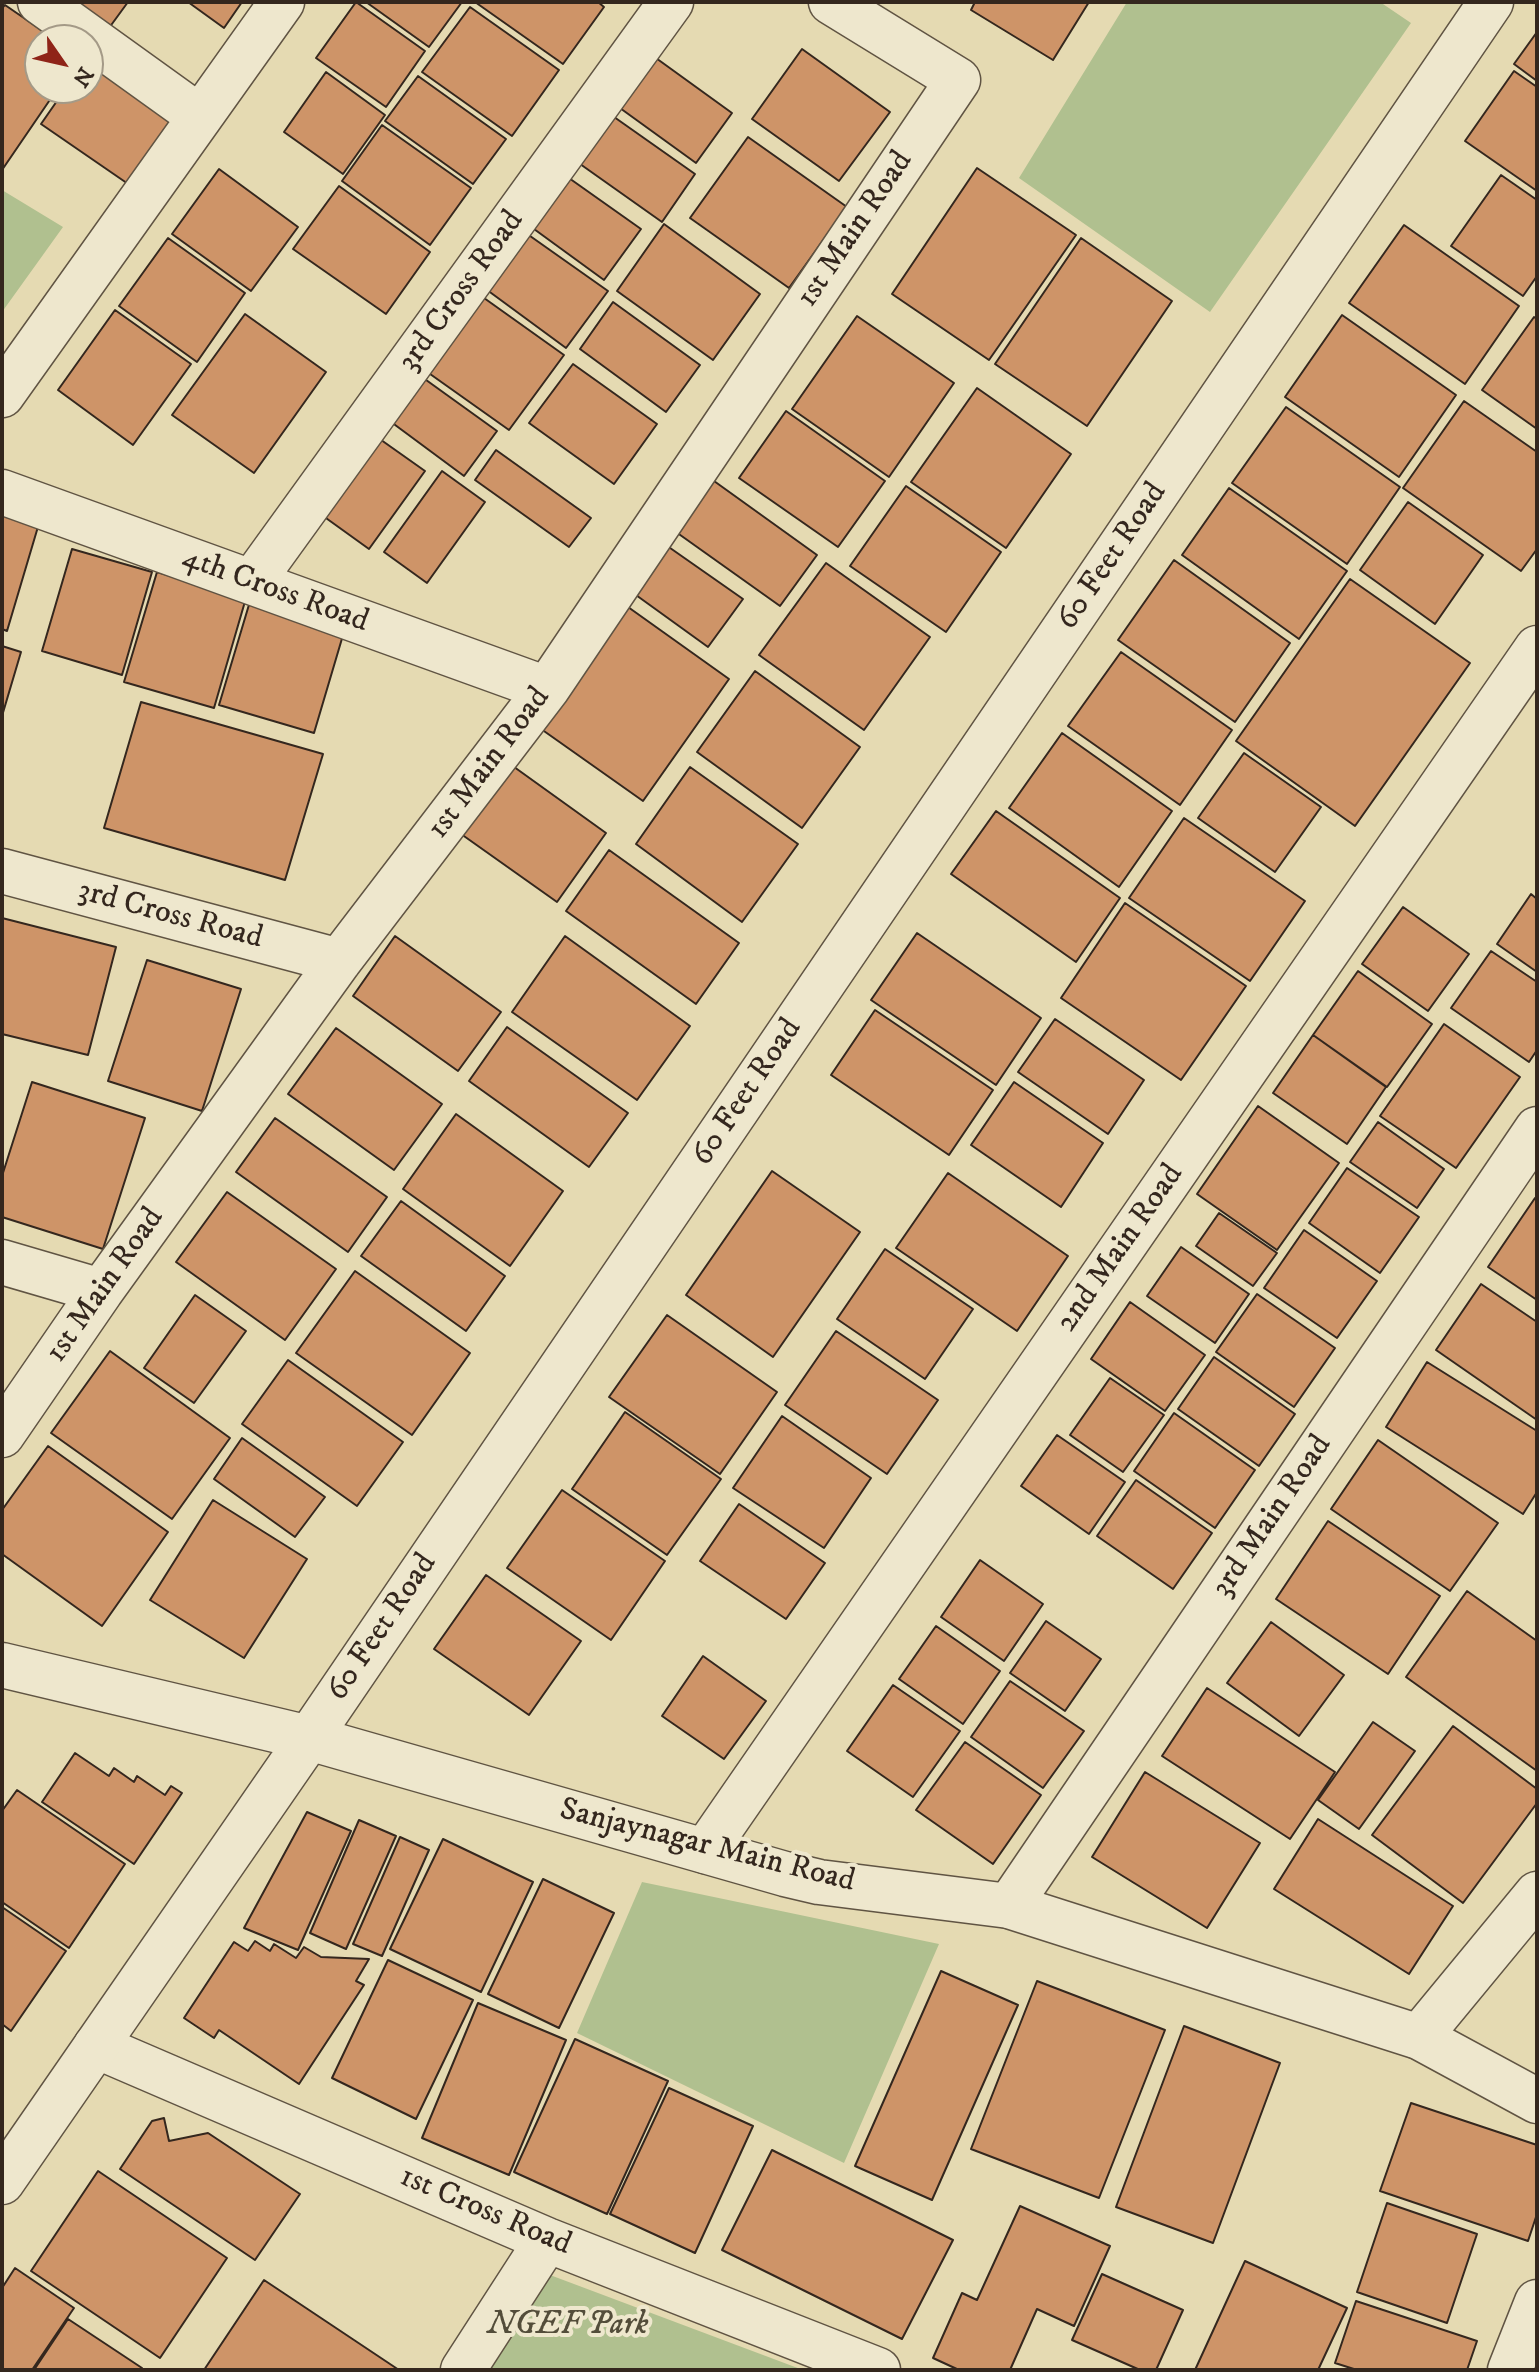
<!DOCTYPE html>
<html>
<head>
<meta charset="utf-8">
<style>
	body { margin:0 }
	#map { position:relative; width:1539px; height:2372px; overflow:hidden; background:#e5dab2; font-family:"IM FELL DW Pica",serif }
	canvas { display:block }
	.frame { position:absolute; inset:0; border:4px solid #34271e; pointer-events:none }
	.north { position:absolute; left:24px; top:24px; width:80px; height:80px; box-sizing:border-box; background:#eee7cd; border:2px solid #a49a87; border-radius:50%; rotate:124deg; font-size:22px; font-weight:700; line-height:32px; text-align:center; color:#34271e }
	.north::after { content:''; display:block; margin:auto; width:28px; height:36px; background:#8f2418; clip-path:polygon(50% 0,100% 100%,50% 72%,0 100%) }
</style>
</head>
<body>
<div id="map">
<canvas width="1539" height="2372"></canvas>
<div class="frame"></div>
<div class="north">N</div>
</div>
<script>
const g = document.querySelector('canvas').getContext('2d');
g.lineJoin = 'round';
function fillPath(path, color) {
  g.fillStyle = color;
  g.fill(path, 'evenodd');
}
function stroke(path, color, width, dash) {
  g.strokeStyle = color;
  g.lineWidth = width;
  g.lineCap = dash ? 'butt' : 'round';
  g.setLineDash(dash || []);
  g.stroke(path);
}
function write(font, color, halo, rows, align = 'center') {
  g.font = font + ' "IM FELL DW Pica",serif';
  g.lineWidth = 8;
  g.setLineDash([]);
  g.textBaseline = 'middle';
  g.strokeStyle = halo;
  g.fillStyle = color;
  for (const [text, x, y, turn = 0] of rows) {
    g.save();
    g.translate(x, y);
    g.rotate((+turn || 0) * Math.PI / 180);
    g.textAlign = isNaN(turn) ? turn : align;
    if (halo) g.strokeText(text, 0, 0);
    g.fillText(text, 0, 0);
    g.restore();
  }
}
const green = new Path2D(`
	M1127,2h253l31,21 -201,289 -191,-134z
	M2,190l61,37 -61,85z
	M642,1882l297,62 -95,219 -267,-130z
	M550,2275l253,95h-315z`);
const building = new Path2D(`
	M74,2h54l-19,26z
	M188,2h54l-18,26z
	M356,2l69,49 -39,56 -70,-49z
	M366,2h96l-33,45z
	M475,2h123l6,5 -41,57z
	M975,2h114l-36,58 -82,-50z
	M5,5l51,35h-16v48h18l-56,82v-162z
	M470,7l89,63 -47,66 -90,-64z
	M1537,32v49l-23,-17z
	M802,49l88,63 -51,69 -87,-62z
	M649,53l83,60 -36,50 -83,-60z
	M88,56l96,59 -50,73 -93,-64 25,-36h22z
	M1514,71l23,16v104l-72,-50z
	M326,72l59,43 -42,59 -59,-42z
	M418,76l88,63 -33,45 -88,-63z
	M607,112l88,62 -33,48 -89,-63z
	M382,125l89,63 -41,57 -88,-64z
	M748,137l99,70 -58,81 -99,-70z
	M977,168l99,67 -87,125 -97,-66z
	M219,169l79,58 -47,64 -79,-57z
	M559,171l82,58 -37,51 -81,-59z
	M1501,175l36,25v76l-14,20 -72,-50z
	M339,186l91,66 -44,62 -93,-65z
	M664,224l96,70 -47,66 -96,-69z
	M1404,225l115,81 -54,78 -116,-81z
	M523,231l85,60 -42,57 -83,-61z
	M168,238l77,55 -48,69 -78,-56z
	M1081,238l91,63 -85,125 -92,-62z
	M477,293l87,62 -55,75 -86,-61z
	M613,302l87,63 -34,47 -86,-63z
	M115,310l76,54 -58,81 -75,-55z
	M245,314l81,58 -72,101 -82,-58z
	M1342,315l114,80 -57,82 -114,-80z
	M857,316l97,67 -65,94 -97,-68z
	M1534,317l3,2v110l-55,-39z
	M573,364l84,60 -43,60 -85,-61z
	M415,372l82,59 -33,45 -81,-60z
	M977,388l94,66 -65,94 -95,-66z
	M1464,401l73,51v97l-16,22 -118,-83z
	M1286,407l114,80 -53,77 -115,-81z
	M786,411l99,70 -47,66 -99,-69z
	M367,430l58,41 -56,78 -57,-41z
	M496,450l95,68 -22,29 -94,-67z
	M442,471l43,31 -58,81 -43,-31z
	M714,481l103,74 -37,51 -104,-74z
	M906,486l95,66 -55,80 -96,-66z
	M1229,488l118,83 -48,68 -117,-84z
	M1408,502l75,53 -48,69 -75,-54z
	M2,509l38,11 -33,111 -5,-2z
	M663,543l80,56 -35,48 -79,-57z
	M72,549l80,23 -30,103 -80,-24z
	M1174,560l116,83 -55,79 -117,-82z
	M826,563l104,74 -66,93 -105,-75z
	M157,572l89,26 -32,110 -90,-26z
	M1350,579l120,84 -115,163 -119,-85z
	M251,598l95,27 -32,108 -95,-28z
	M621,602l108,77 -86,122 -109,-77z
	M2,646l19,6 -19,64z
	M1121,652l111,78 -52,75 -112,-79z
	M755,671l105,76 -58,81 -105,-76z
	M141,702l182,52 -38,126 -181,-52z
	M1062,733l110,78 -53,76 -110,-79z
	M1244,753l77,54 -46,65 -77,-54z
	M503,759l103,74 -49,69 -103,-73z
	M690,767l108,77 -56,78 -106,-78z
	M996,811l124,87 -44,64 -125,-88z
	M1184,818l121,83 -55,80 -121,-83z
	M609,850l130,93 -43,61 -130,-93z
	M1531,894l6,5v73l-40,-28z
	M1125,903l121,83 -65,94 -120,-82z
	M1403,907l66,47 -41,57 -66,-47z
	M2,918l114,29 -28,108 -86,-21z
	M917,933l124,85 -45,67 -125,-85z
	M395,936l106,76 -43,59 -105,-75z
	M565,936l125,90 -53,74 -125,-88z
	M1491,951l46,31v68l-8,12 -78,-54z
	M147,960l94,29 -39,122 -94,-30z
	M1358,971l74,53 -45,63 -74,-52z
	M875,1010l118,80 -44,65 -118,-80z
	M1055,1019l89,61 -36,54 -90,-62z
	M1444,1024l76,53 -64,91 -76,-52z
	M507,1027l121,86 -39,54 -120,-86z
	M336,1028l106,76 -48,66 -106,-76z
	M1313,1035l73,52 -39,57 -74,-51z
	M32,1082l113,36 -42,131 -101,-32v-41z
	M1014,1082l89,61 -42,64 -90,-62z
	M1258,1106l81,57 -62,87 -80,-56z
	M456,1114l107,77 -53,75 -107,-77z
	M275,1118l112,79 -39,55 -112,-80z
	M1378,1122l66,47 -27,39 -67,-46z
	M1347,1168l72,49 -39,56 -71,-50z
	M772,1171l88,61 -87,125 -87,-62z
	M948,1173l120,83 -51,75 -121,-83z
	M227,1192l109,77 -51,71 -109,-78z
	M1535,1198l2,1v101l-49,-33z
	M401,1201l104,75 -39,55 -105,-75z
	M1219,1213l58,40 -24,33 -57,-40z
	M1304,1230l73,51 -40,57 -73,-50z
	M1181,1247l68,47 -34,49 -68,-47z
	M885,1249l88,60 -48,70 -88,-60z
	M355,1271l115,82 -58,82 -116,-82z
	M1481,1284l56,38v98l-101,-70z
	M1257,1294l78,54 -41,59 -78,-55z
	M195,1295l51,36 -52,72 -50,-35z
	M1130,1302l75,53 -40,56 -74,-52z
	M667,1315l110,77 -57,82 -111,-77z
	M836,1331l102,69 -51,74 -102,-69z
	M110,1351l120,87 -58,81 -121,-86z
	M1214,1357l81,57 -36,52 -81,-57z
	M288,1360l115,82 -46,64 -115,-82z
	M1427,1362l110,69v61l-14,22 -137,-87z
	M1110,1378l54,37 -41,57 -53,-37z
	M625,1412l96,67 -54,76 -95,-66z
	M1174,1413l81,57 -40,58 -81,-57z
	M782,1416l89,62 -47,70 -91,-60z
	M1057,1435l68,47 -36,52 -68,-48z
	M242,1438l83,59 -30,40 -81,-58z
	M1378,1440l120,83 -48,68 -119,-82z
	M48,1446l120,86 -66,94 -100,-72v-44z
	M1136,1480l76,53 -39,56 -76,-53z
	M562,1490l103,71 -54,79 -104,-72z
	M213,1500l94,59 -63,99 -94,-58z
	M739,1504l86,59 -39,56 -86,-58z
	M1328,1521l112,75 -52,78 -112,-75z
	M980,1560l63,44 -39,57 -63,-44z
	M486,1575l95,66 -52,74 -95,-66z
	M1467,1591l70,50v130l-131,-94z
	M1046,1621l55,38 -36,52 -55,-38z
	M1271,1622l73,53 -45,61 -72,-53z
	M936,1626l64,45 -37,53 -64,-45z
	M703,1656l63,45 -42,58 -62,-43z
	M1010,1681l74,50 -41,57 -72,-51z
	M893,1685l67,46 -47,66 -66,-46z
	M1207,1688l128,84 -45,67 -128,-83z
	M1373,1722l42,29 -56,78 -41,-29z
	M1453,1726l84,63v14l-74,100 -91,-68z
	M965,1742l76,53 -48,69 -77,-54z
	M75,1753l34,23 5,-8 20,14 3,-6 28,19 6,-9 11,7 -48,71 -92,-62z
	M1145,1772l115,71 -53,85 -115,-71z
	M17,1790l108,74 -56,84 -67,-46v-91z
	M307,1812l44,19 -53,119 -54,-22z
	M1318,1819l135,87 -44,68 -135,-85z
	M359,1820l37,16 -50,113 -36,-16z
	M400,1837l29,13 -47,106 -29,-12z
	M443,1839l90,43 -52,110 -91,-43z
	M543,1879l71,34 -55,115 -71,-34z
	M2,1907l64,44 -55,80 -9,-7z
	M255,1941l15,10 4,-7 22,14 8,-11 17,10 48,2 -13,22 8,4 -65,99 -80,-54 -5,8 -30,-20 50,-76 14,9z
	M388,1960l85,40 -57,119 -84,-41z
	M941,1971l77,34 -86,195 -77,-34z
	M1037,1981l128,49 -66,168 -128,-49z
	M478,2003l88,37 -57,135 -87,-37z
	M1184,2026l96,37 -67,180 -97,-36z
	M575,2039l93,42 -61,133 -93,-42z
	M669,2088l84,38 -58,127 -85,-39z
	M1411,2103l126,42v69l-9,27 -148,-50z
	M164,2118l5,23 39,-8 92,61 -45,66 -135,-91 32,-48z
	M772,2150l181,90 -51,99 -180,-89z
	M98,2171l129,87 -67,100 -129,-87z
	M1387,2203l90,31 -30,89 -90,-31z
	M1020,2206l90,40 -36,80 -37,-17 -27,61h-51l-26,-12 29,-65 15,7z
	M1245,2261l102,47 -29,62h-123z
	M15,2268l59,40 -42,62h-30v-82z
	M1102,2274l81,36 -27,60h-16l-68,-30z
	M264,2280l135,90h-195z
	M1356,2301l121,40 -10,29h-110l-22,-7z
	M68,2319l74,49 -2,2h-106z`);
const minor = new Path2D(`
	M40,2l160,115
	M2,395l280,-393
	M2,492l545,197
	M252,582l419,-580
	M2,871l337,90
	M2,1262l99,29
	M2,1435l99,-144 238,-330 208,-272 411,-609 -127,-78
	M705,1851l832,-1203
	M1009,1906l528,-777
	M1419,2037l118,-143
	M96,2046l451,194 331,130
	M463,2370l84,-130
	M1510,2370l27,-68`);
const tertiary = new Path2D(`
	M2,1665l307,73 476,136 34,8 190,24 410,131 118,64
	M2,2182l307,-444 1182,-1736`);
const streetNames = [
	["1st Main Road",856,230,-56],
	["3rd Cross Road",462,292,-54],
	["60 Feet Road",1113,557,-56],
	["4th Cross Road",275,591,20],
	["1st Main Road",490,764,-53],
	["3rd Cross Road",170,916,15],
	["60 Feet Road",748,1093,-56],
	["2nd Main Road",1121,1249,-55],
	["1st Main Road",106,1286,-55],
	["3rd Main Road",1273,1517,-56],
	["60 Feet Road",383,1628,-56],
	["Sanjaynagar Main Road",707,1847,14],
	["1st Cross Road",485,2212,23]
];
const parkNames = [
	["NGEF Park",568,2326]
];
fillPath(green, '#b0c08f');
fillPath(building, '#ce9468');
stroke(building, '#34271e', 2);
stroke(minor, '#605443', 47);
stroke(tertiary, '#605443', 47);
stroke(minor, '#eee7cd', 44);
stroke(tertiary, '#eee7cd', 44);
write('32px', '#34271e', '#eee7cd', streetNames);
write('italic 32px', '#534d3a', '#eee7cd', parkNames);
</script>
</body>
</html>
